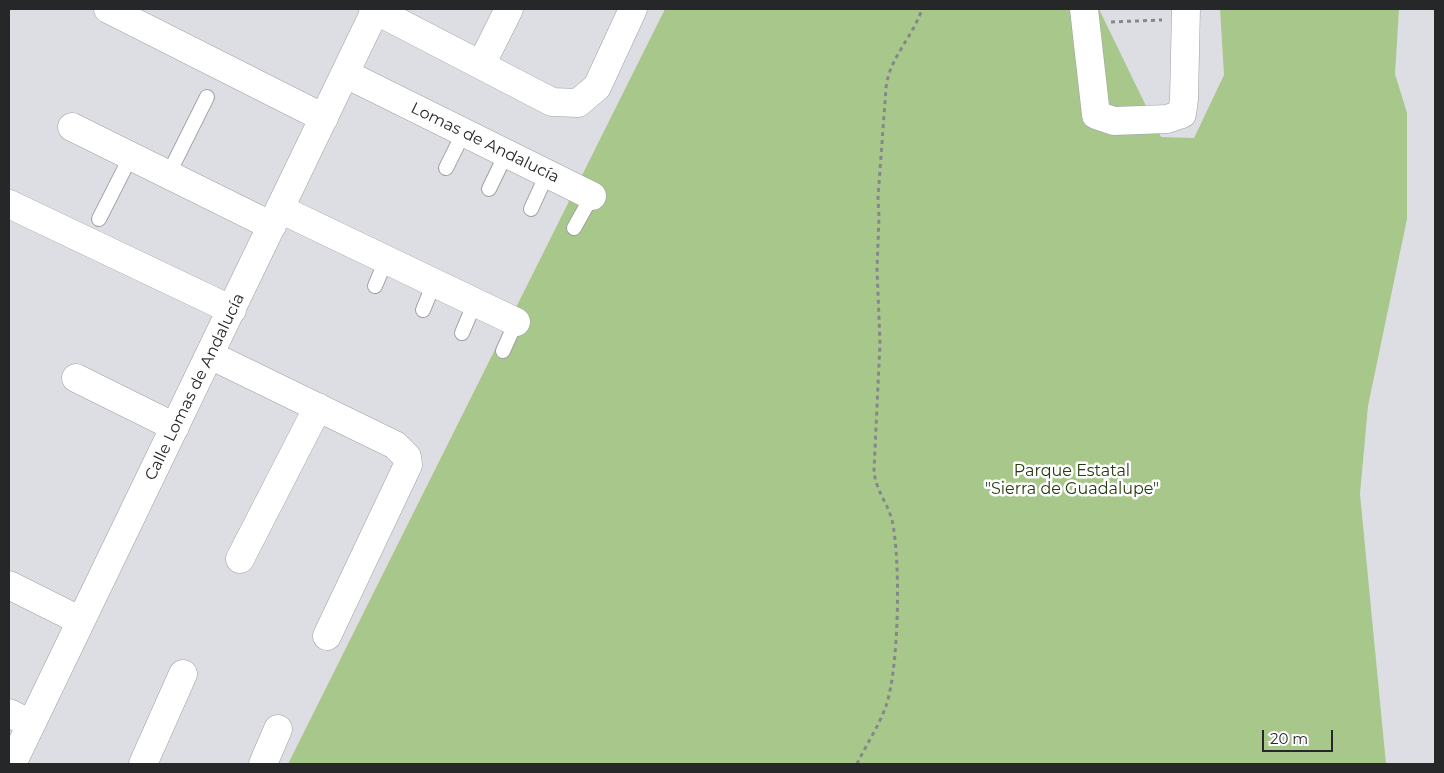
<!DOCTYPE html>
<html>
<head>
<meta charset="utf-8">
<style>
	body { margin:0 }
	#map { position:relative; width:1444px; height:773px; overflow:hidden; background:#dddee3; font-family:Montserrat,sans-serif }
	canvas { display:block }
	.frame { position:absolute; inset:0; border:10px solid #262729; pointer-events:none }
	.scale { position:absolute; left:1262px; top:730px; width:71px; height:22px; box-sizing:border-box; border:2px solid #262729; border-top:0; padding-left:6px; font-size:15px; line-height:18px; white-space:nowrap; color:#262729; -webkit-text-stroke:4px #fff; paint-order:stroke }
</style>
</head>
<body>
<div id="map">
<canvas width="1444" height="773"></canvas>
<div class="frame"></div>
<div class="scale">20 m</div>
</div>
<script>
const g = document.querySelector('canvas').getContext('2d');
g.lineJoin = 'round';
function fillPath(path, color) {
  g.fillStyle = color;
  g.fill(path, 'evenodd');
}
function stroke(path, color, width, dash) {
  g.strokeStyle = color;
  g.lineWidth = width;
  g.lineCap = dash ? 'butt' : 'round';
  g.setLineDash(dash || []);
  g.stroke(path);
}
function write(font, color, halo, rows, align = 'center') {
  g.font = font + ' Montserrat,sans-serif';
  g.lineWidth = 5;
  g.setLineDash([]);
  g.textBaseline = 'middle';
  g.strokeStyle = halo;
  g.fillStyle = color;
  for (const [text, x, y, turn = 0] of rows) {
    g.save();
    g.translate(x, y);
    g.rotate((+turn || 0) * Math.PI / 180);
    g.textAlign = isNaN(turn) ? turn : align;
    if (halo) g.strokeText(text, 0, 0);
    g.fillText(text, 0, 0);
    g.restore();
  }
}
const green = new Path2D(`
	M665,9h434l62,128 33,1 30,-63 -4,-66h179l-4,65 12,39v106l-39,187 -8,88 26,270h-1098z`);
const path = new Path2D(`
	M1111,22l51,-2
	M857,764c9,-19 22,-38 29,-58 13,-38 15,-146 6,-186 -5,-18 -17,-31 -18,-50l6,-127 -3,-74 2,-52 -1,-20 8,-109c3,-30 27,-51 36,-79`);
const service = new Path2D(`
	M446,168l18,-36
	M168,175l39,-78
	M489,189l17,-35
	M531,209l16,-35
	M99,219l32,-63
	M574,228l18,-32
	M375,286l11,-26
	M423,310l11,-27
	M462,333l13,-31
	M503,351l13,-29`);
const minor = new Path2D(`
	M108,9l216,109
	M373,9l179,93 26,1 19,-16 36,-78
	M1084,9l12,106 18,6 53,-2 15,-5 2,-15 2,-90
	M481,65l28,-56
	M346,74l246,122
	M72,127l200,99
	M9,204l223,106
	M280,209l236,113
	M210,355l185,90 12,12 1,8 -81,171
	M76,378l99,49
	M240,559l78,-152
	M9,585l72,36
	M9,713l22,11
	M12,764l364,-755
	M143,764l40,-90
	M263,764l15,-35`);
const streetNames = [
	["Lomas de Andalucía",485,143,26],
	["Calle Lomas de Andalucía",195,387,-64]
];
const parkNames = [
	["Parque Estatal",1072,471],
	["\"Sierra de Guadalupe\"",1072,489]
];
fillPath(green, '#a8c88b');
stroke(service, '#9f9fa5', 16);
stroke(minor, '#9f9fa5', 29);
stroke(path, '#86878a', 3, [4, 4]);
stroke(service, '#fff', 14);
stroke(minor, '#fff', 28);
write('16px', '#262729', '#fff', streetNames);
write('16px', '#273c10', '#fff', parkNames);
</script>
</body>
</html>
